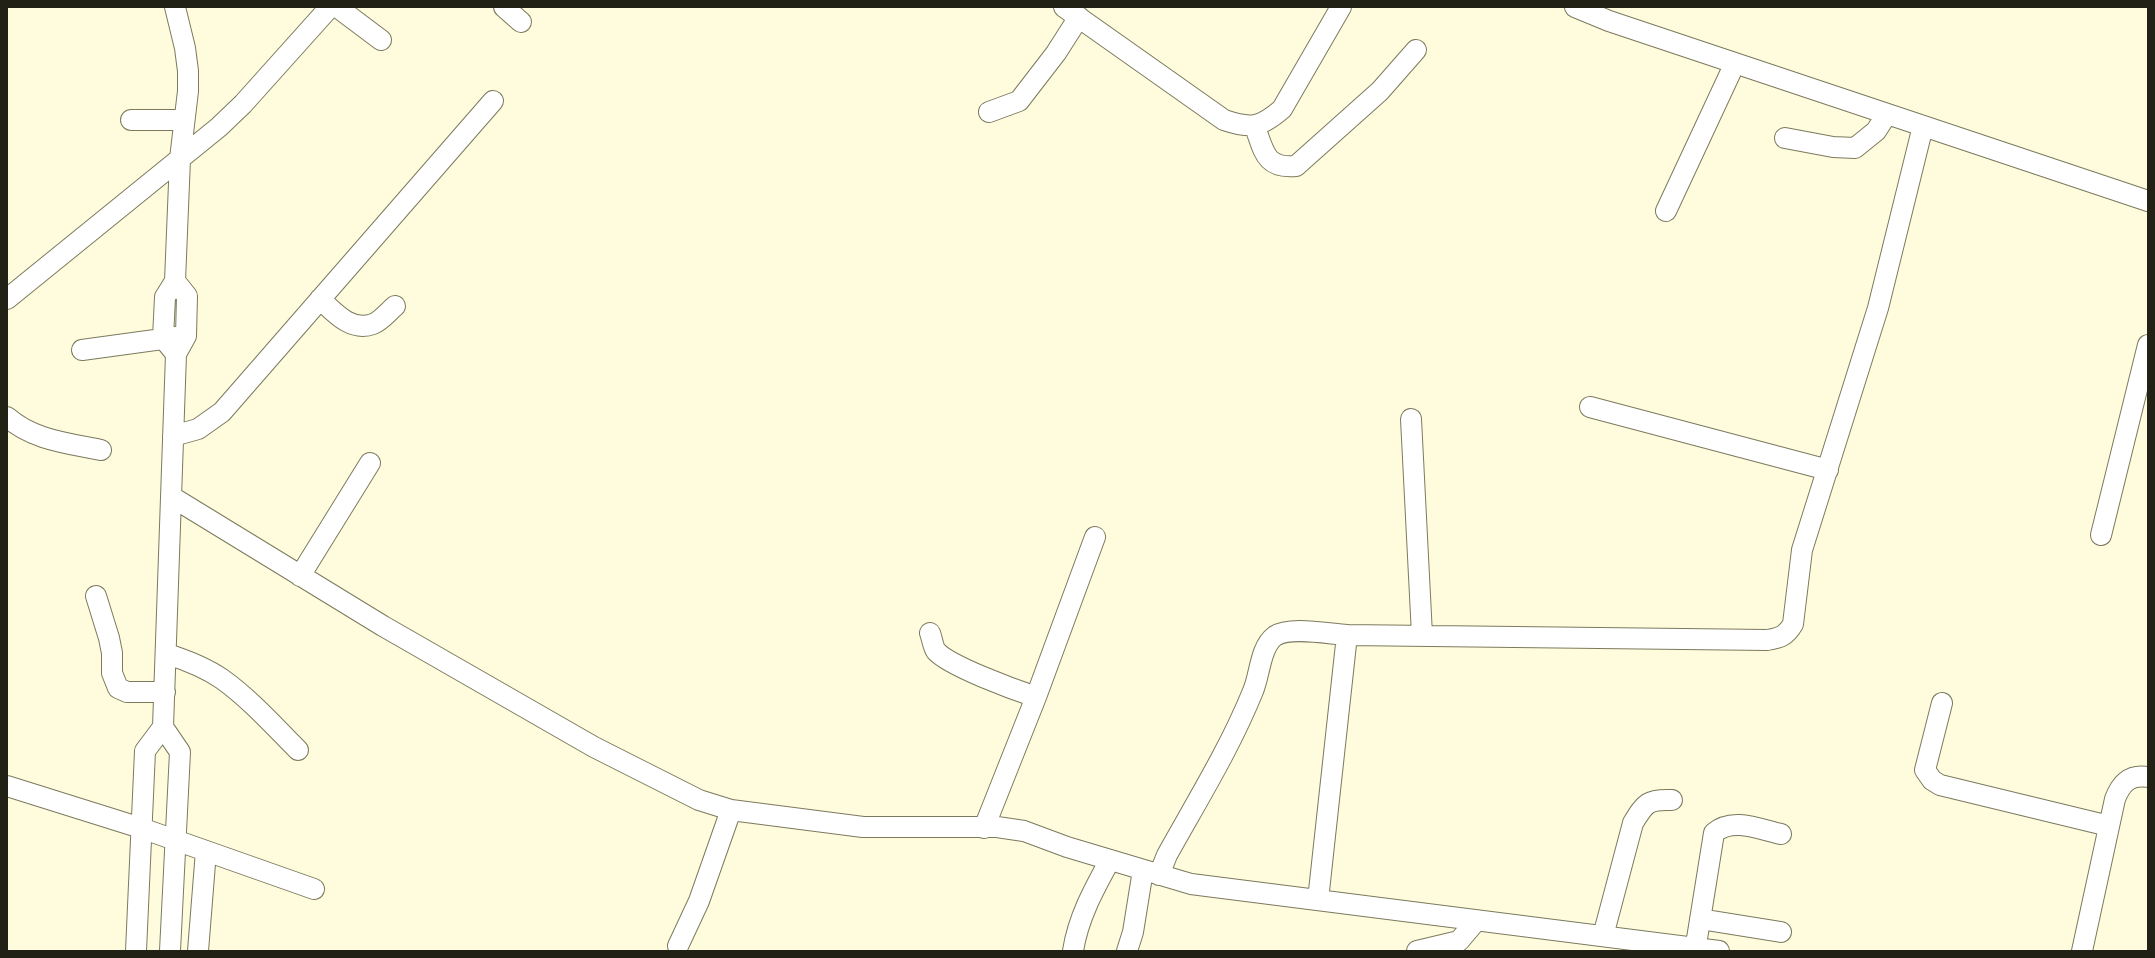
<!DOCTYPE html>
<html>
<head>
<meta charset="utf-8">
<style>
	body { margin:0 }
	#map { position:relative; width:2155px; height:958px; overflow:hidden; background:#fefcdc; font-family:"PT Sans",sans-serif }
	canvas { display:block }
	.frame { position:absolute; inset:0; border:8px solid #222116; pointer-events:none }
</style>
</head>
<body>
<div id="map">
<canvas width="2155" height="958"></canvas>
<div class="frame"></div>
</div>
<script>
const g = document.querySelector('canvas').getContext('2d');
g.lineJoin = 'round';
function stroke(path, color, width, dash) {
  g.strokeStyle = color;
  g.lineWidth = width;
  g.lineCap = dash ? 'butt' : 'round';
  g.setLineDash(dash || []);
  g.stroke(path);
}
const minor = new Path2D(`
	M175,7l10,41 3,23v20l-8,68 -5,122 -10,16 -2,41 13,16
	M337,7l44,33
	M504,7l17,15
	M1064,7l160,113c27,9 36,8 58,-11l59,-102
	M1575,7l34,14 539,180
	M989,112l30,-11 37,-48 23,-36
	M131,120h53
	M1255,127c9,24 10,42 41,39l84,-75 36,-41
	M1785,138l48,9 22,1 21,-17 11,-17
	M1666,211l69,-148
	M7,299l212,-172 24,-23 87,-97
	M320,299c15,14 31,33 53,25 8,-3 16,-13 22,-18
	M82,350l95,-13
	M1590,407l238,63
	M7,417c26,23 60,26 94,33
	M1411,419l11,216
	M173,436l25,-7 24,-17 271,-311
	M172,497l211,129 211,121 105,53 32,10 132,17h134l27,4 43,16 124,37 528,67
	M2101,535l47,-190
	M300,576l70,-113
	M96,596l13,42 3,15v20l6,15 9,4h38
	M930,633c2,5 3,14 6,18 13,15 79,39 100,46
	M167,654c19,6 39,14 55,25 28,20 52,47 76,71
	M1942,703l-17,67 7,10 8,5 169,41
	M163,727l17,25 -10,199
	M7,786l134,42 173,61
	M984,828l52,-131 59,-160
	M1159,875l8,-20c30,-54 63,-107 86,-164 7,-16 7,-44 22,-55 15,-10 54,-2 72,-1l420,5c13,-2 19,-4 26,-16l9,-74 76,-242 45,-182
	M1318,900l29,-265
	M1700,919l81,13
	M1603,936l30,-113c12,-20 15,-24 39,-23
	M678,946l21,-45 32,-91
	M136,951l9,-200 18,-24 13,-373 10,-18 1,-40 -12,-15
	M198,951l8,-100
	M1073,951c5,-33 21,-62 37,-91
	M1127,951l6,-19 10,-62
	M1417,951l42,-10 17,-20
	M1695,951l19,-118c18,-16 45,-4 67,1
	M2082,951l33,-152c6,-16 15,-25 33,-22`);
stroke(minor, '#7c7a5e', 22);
stroke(minor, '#fff', 20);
</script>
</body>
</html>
